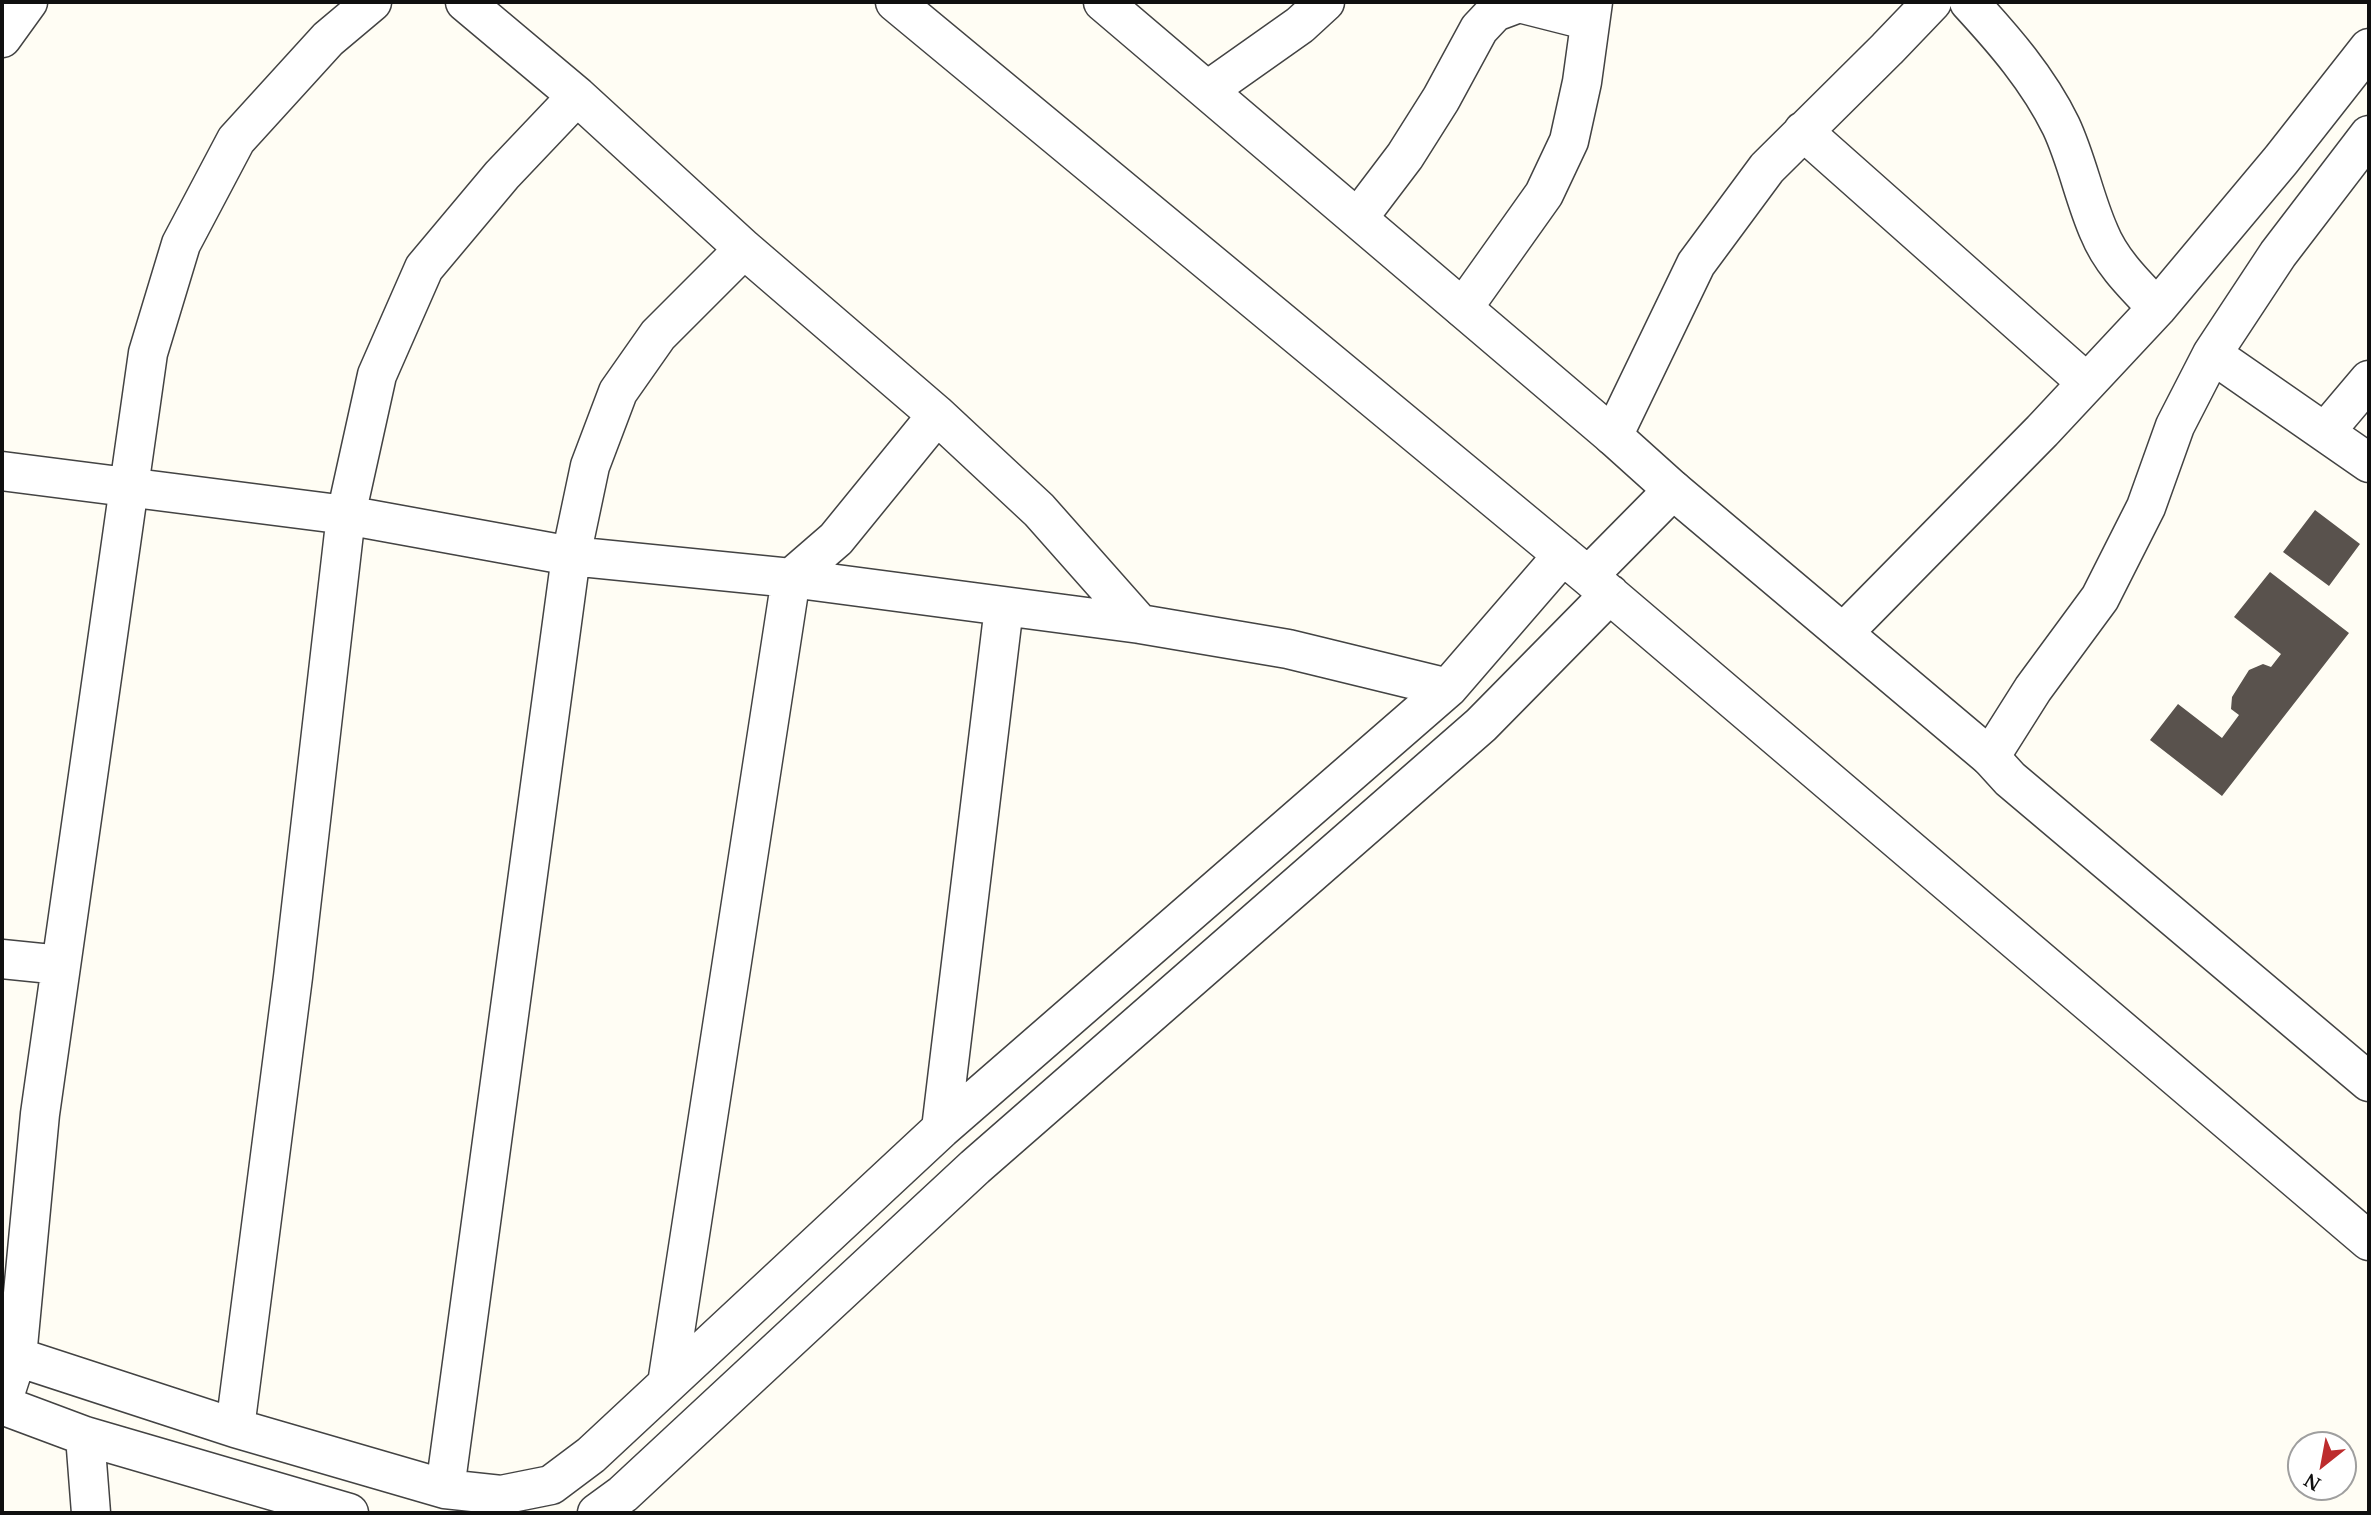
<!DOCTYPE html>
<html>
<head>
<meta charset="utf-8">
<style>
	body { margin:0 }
	#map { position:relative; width:2371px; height:1515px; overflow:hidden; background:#fffdf4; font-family:"Noto Serif",serif }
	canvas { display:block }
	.frame { position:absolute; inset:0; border:4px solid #101010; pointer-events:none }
	.north { position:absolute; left:2287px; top:1431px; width:70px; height:70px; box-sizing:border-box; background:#fff; border:2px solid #9f9f9f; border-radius:50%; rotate:211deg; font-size:19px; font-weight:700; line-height:28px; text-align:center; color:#101010 }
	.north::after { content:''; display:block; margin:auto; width:24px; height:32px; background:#bd2c2d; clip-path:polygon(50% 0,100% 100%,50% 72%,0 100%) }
</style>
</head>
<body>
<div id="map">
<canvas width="2371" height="1515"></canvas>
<div class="frame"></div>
<div class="north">N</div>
</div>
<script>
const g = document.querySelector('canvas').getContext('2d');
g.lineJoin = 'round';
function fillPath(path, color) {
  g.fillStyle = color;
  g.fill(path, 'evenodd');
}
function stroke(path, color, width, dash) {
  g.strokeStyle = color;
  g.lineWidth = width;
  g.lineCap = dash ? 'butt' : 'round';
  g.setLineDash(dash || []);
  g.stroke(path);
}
const building = new Path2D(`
	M2315,510l45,34 -31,42 -46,-34z
	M2270,572l79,61 -127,163 -72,-56 28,-36 44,34 17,-23 -8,-6 1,-12 17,-27 14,-6 8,3 10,-13 -47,-37z`);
const minor = new Path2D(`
	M465,2l112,94 167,153 193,166 102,95 101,114
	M895,2l693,574 781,665
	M1969,2c35,38 69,77 92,124 16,34 23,72 38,106 12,30 36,53 58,76
	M2,38l26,-36
	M1208,90l92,-65 25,-23
	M1803,131l284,252
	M1358,218l47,-62 36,-57 38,-70 16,-17 24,-9 71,18
	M1463,308l81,-114 25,-53 13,-59 11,-80
	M2212,354l157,109
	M2325,432l44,-52
	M1613,436l83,-172 71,-96 120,-119 45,-47
	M2,471l344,44 225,41 220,22 349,46 148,25 160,39
	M1588,576l85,-86
	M1843,633l199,-202 115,-123 124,-148 88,-112
	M1990,757l43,-68 67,-91 46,-91 29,-81 37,-72 66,-100 91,-119
	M2,959l59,6
	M941,1129l63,-522
	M2,1352l233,76 210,61 56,6 50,-10 40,-30 350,-326 507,-441 115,-133
	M667,1384l124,-806 45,-39 101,-124
	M2,1403l15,-46 23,-243 108,-761 33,-109 55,-104 92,-101 44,-37
	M2,1405l83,31 264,77
	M235,1428l58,-451 53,-462 31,-140 47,-107 78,-93 75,-79
	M85,1436l6,77
	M445,1489l126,-933 19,-90 28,-74 40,-57 86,-86
	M597,1513l26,-19 352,-327 506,-442 129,-131`);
const tertiary = new Path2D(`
	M1103,2l510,434 60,54 317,267 20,22 359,303`);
fillPath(building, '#59524d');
stroke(minor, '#434343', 41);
stroke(tertiary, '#434343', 41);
stroke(minor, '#fff', 38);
stroke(tertiary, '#fff', 38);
</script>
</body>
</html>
